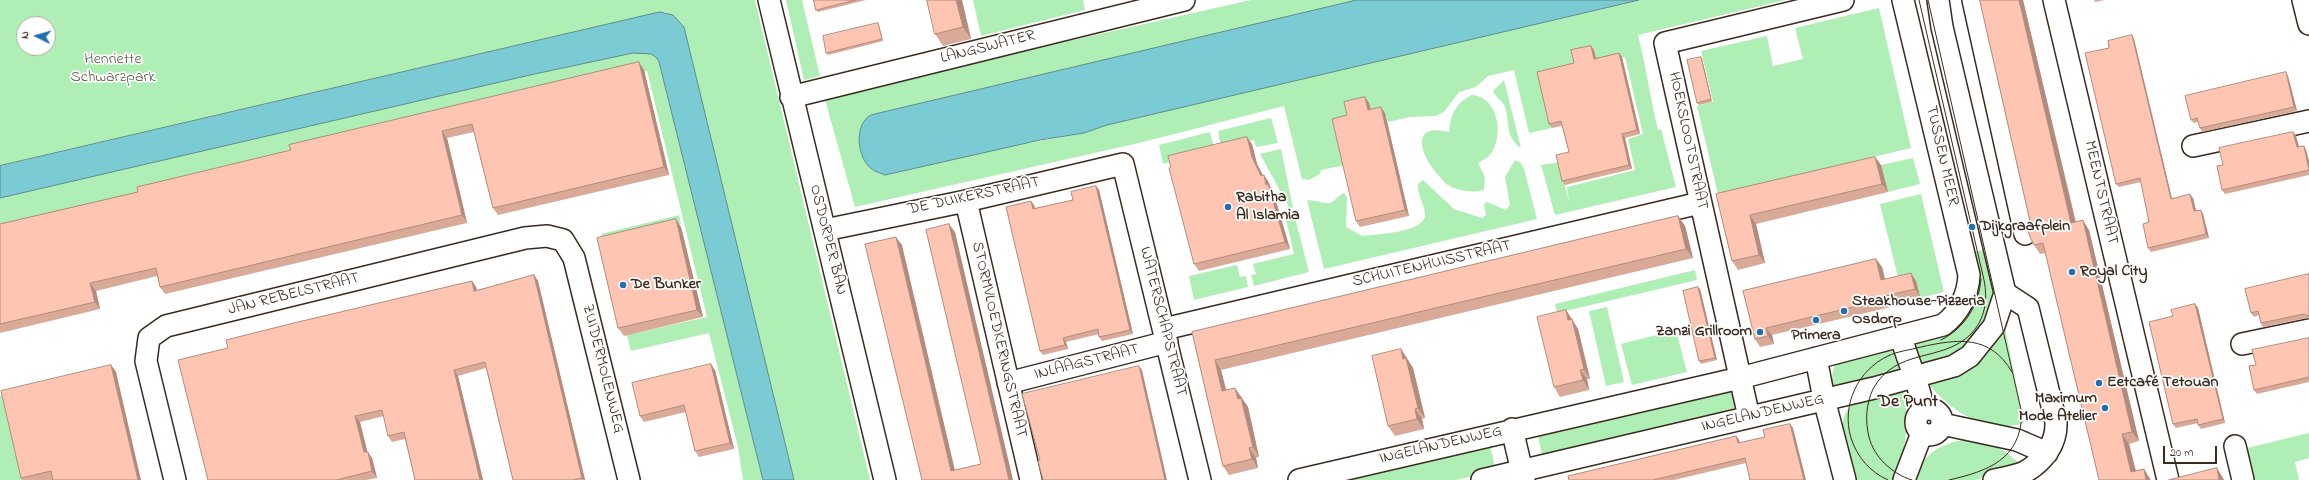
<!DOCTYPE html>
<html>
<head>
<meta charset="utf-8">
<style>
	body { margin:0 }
	#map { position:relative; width:2309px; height:480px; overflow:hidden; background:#fff; font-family:"Indie Flower",sans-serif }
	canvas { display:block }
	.north { position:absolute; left:16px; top:16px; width:40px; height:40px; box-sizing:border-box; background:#fff; border:1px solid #b1aaa5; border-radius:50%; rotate:275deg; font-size:11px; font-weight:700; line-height:16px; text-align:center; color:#3b2a1e }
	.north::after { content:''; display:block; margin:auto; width:14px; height:18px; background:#1f6fb2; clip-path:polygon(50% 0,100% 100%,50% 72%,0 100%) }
	.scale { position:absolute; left:2163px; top:446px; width:54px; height:18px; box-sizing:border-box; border:2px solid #3b2a1e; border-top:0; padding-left:5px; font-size:12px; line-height:14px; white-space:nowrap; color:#3b2a1e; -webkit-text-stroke:3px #fff; paint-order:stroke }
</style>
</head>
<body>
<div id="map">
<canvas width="2309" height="480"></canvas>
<div class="north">N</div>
<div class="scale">20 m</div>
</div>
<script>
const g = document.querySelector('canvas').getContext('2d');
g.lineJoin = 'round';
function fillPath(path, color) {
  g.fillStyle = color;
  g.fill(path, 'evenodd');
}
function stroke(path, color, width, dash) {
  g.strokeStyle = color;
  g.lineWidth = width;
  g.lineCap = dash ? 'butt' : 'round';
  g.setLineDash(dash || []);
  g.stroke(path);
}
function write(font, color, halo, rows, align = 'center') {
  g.font = font + ' "Indie Flower",sans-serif';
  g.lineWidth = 3.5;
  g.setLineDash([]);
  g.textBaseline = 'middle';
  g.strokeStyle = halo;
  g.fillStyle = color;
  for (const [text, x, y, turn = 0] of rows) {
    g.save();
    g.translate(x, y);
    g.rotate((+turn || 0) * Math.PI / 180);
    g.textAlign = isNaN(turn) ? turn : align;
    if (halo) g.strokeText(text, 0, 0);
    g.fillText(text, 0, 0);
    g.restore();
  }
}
const green = new Path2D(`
	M0,0h755l115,480h-76l-110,-453 -18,-15 -87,19 -579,135zM24,24h24v24h-24z
	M786,0h16l18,76 -16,4z
	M973,0h110l2,10 -104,26z
	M1251,0h106l-48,12 -448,136 5,15 7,8 211,-38 23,-8 532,-125h147l-148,35c8,31 12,63 20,95l3,-1 15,58 -121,28 -14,-50 18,-3 10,40 -2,-15 68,-17 -7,-31 15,-5 -18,-77 -28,6 -3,-13 -17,18 -37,8 12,52 -23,5 -15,-63 -26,6 -12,11 -17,5 -15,20 -8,4 -26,1 -22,5 -3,-9 -40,52 -24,5 -1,4 -11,6 -7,-1 -18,-73 -141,36 -288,65 -31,-111z
	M1879,8l32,140 -193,46 -21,-88 16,-4 -12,-51 66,-15 6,30 30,-7 -8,-31z
	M633,53c11,0 22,-2 26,9l104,418h-20l-5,-33 -29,-114 -78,18 -4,-16 80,-18 -60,-246 -174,44 -473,113v-30l530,-123z
	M1504,80l17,68c-16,-11 -11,-25 -16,-41 -3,-7 -9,-9 -12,-16z
	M1472,95c27,2 33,42 17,61 -3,3 -8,5 -11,7l7,14 -1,13c-10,3 -27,1 -36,-5 -3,-1 -6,-6 -9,-9 -17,-18 -32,-54 10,-44 2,-17 6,-29 23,-37z
	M1271,118l7,25 -22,4 -2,-7 -33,7 -3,-16z
	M1210,132l5,19 -52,13 -4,-19z
	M1281,149l12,59 -3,1 -30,-55z
	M1913,158l7,26 -32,8 -7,-27z
	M1515,160l6,3 3,6 13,50 -213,50 -17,-69c7,0 18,4 23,3 5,-2 9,-8 14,-10l3,4 -1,30 16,9c14,-2 64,-3 63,-22 -1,-11 -8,-19 -7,-30l5,-4 31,29 28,9 4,-3 -2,-11 3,-2 19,8 4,-5 -5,-28z
	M1921,194l23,98 -40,10 -24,-98z
	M679,215l2,9 -78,19 -2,-9z
	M1295,218l14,54 -55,14 -3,-11 5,-1 -3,-10 41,-10 -8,-34z
	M1991,248l8,36 -9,36 -32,37 -36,13 -9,-29 30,-10 27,-78z
	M1237,265l3,12 6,-1 2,11 -54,13 -5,-24z
	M1695,270l2,10 -140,33 -2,-9z
	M1607,307l17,75 -18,4 -17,-75z
	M2004,323l20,100c-38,12 -74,-12 -97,-41z
	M1676,330l11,42 -55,13 -11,-41z
	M1891,347l10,28 -68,16 -2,-11 4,-17z
	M1903,387c7,33 3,61 -7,93h-43c-5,-22 -23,-63 3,-78 13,-8 32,-11 47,-15z
	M1730,389l5,13 -2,11 -190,46 -6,-27z
	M8,394l19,86h-27v-84z
	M2309,433v25l-14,4 4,18h-49l-7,-31z
	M1971,439c21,5 36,10 51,28l-47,13h-63c12,-27 29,-38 59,-41z
	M1489,441l7,30 -40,9h-129z`);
const water = new Path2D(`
	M1357,0h282l-532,125 -23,8 -44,7 -155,35c-4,-2 -9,-3 -12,-5 -16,-10 -20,-46 -2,-55z
	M660,12l13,3 11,12 110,453h-31l-104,-418 -2,-4 -6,-4 -18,-1 -103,22 -530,123v-32z`);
const minor = new Path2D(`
	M769,0l116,480
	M1973,0l52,234
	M2054,0l114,480
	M2303,0l6,24
	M791,97l393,-97
	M2193,146l116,-25
	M966,201l65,279
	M825,230l141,-29 157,-37 77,316
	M1164,329l536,-126
	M1901,336c6,25 19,48 22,73
	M2242,344l67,-14
	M1816,358l8,41 21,81
	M1008,383l159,-41
	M1916 422a13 13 0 1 1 26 0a13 13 0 1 1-26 0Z
	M1749,417l-84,-374 178,-43
	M1942,424l75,16 30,13
	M1512,429l12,51
	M2235,446l8,34
	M175,480l-29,-119 3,-23 17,-12 359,-88 22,-2 16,4 11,18 55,222
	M1299,480l441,-102 203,-53c16,-12 25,-30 26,-50l-66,-275
	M1482,480l392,-92 80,-22 16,-10 24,-30 11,-33 -63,-266 -4,-27
	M1904,480l18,-47
	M1994,480c10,-2 22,-4 31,-8 19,-11 32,-29 31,-50l-28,-114 -23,-15`);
const tram = new Path2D(`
	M1928,0l94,414c-2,46 -34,57 -73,66
	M1941,340c24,-12 38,-35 40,-61
	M1888,480c-18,-8 -31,-23 -37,-42 -10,-33 7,-68 37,-82 10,-5 22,-6 33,-9 36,-8 69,-13 91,25
	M1912,480c-20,-6 -38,-23 -43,-43 -4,-16 -3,-33 4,-48 23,-42 69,-26 98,-55 14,-15 17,-34 13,-54l-65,-280`);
const wall = new Path2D(`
	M814,0h52l-48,12 -2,-2z
	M962,0l9,39 -28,7 -8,-12z
	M1980,0h43l53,222 13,8 50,211 -10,3 7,27 8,-2 6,10 -51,1 -53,-227 -6,1 -6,-9 -4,-23z
	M2094,0h11l-10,2z
	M878,23l1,2 4,16 -55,14 -2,-2z
	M2132,35l2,4 38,160 21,-1 3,13 7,3 6,24 -58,14 -3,-4 1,-26 -8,-40 -22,5 -3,-3 -7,-136z
	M1594,50l2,8 23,-5 3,4 18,77 -15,4 7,31 -67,16 -3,-4 7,-29 -7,-26 -10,2 -3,-4 25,-61z
	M1701,57l1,2 10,43 -13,3 -2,-2z
	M644,70l25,105 -171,40 -5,-7 -19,-76 -27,6 20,85 -302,71 -5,-7 -3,-11 -61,15 4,18 -100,24v-109l138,-32z
	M2288,76l9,35 -95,21 -2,-4 -2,-6 -4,1 -3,-3z
	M1369,103l2,7 14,3 24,103 -49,11 -4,-6 -9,-106z
	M2293,132l3,4 3,11 5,-1 2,4 3,11v14l-84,19 -3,-4 1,-25z
	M1252,144l5,20 6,12 1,-1 5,8 1,4 3,4 17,58 -91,22 -5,-7z
	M1875,157l6,8 7,27 -132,32 9,39 -27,7 -6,-9 -16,-67z
	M1096,186l3,4 34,144 -31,7 -3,-4v-3l-33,8 2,7 -25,6 -3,-4 -6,-146 1,3 38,-8z
	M1678,216l7,10 8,32 -472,112 5,20 16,7v2l6,8 11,50 -3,1 2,10 -29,7 -6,-9 -31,-134z
	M681,227l22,90 -79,19 -6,-8z
	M1876,259l6,8 3,12 31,2 4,16 -30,7 1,3 -119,28 2,9 -14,3 -5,-8 -12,-48z
	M2309,274v45l-2,-1 -44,9 -2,-4 -2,-8 -5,2 -3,-4z
	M534,275l4,6 47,199h-72l-27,-112 -28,8 25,104h-68l-10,-41 -13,3 -4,-6 -4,-20 -24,6 7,30 5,6 5,20 -11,2h-158l264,-199 4,6 1,3z
	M1698,287l2,2 17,71 -16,4 -2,-3z
	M2195,304l3,4 27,115 -24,6 -3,-4v-2l-22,5 -3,-4v-108z
	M1566,310l12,19 12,50h-3l2,11 -29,7 -6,-10z
	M2309,338v44l-52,12 -3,-4 2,-25z
	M1401,349l12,19 12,50 -3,1 2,10 -29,7 -7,-10z
	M111,365l5,7 -63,108h-31l-1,-2z
	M715,370l19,79 -35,8 -4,-6 -9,-39 -42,10 -4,-6z
	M1790,424l3,4 -47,35 -72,17h-105l167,-44 3,4v3l26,-6z`);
const shadedWall = new Path2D(`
	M956,0h6l9,39 -8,-12z
	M2019,0h4l55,233 -7,-10z
	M2132,35l2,4 39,164 -2,-4z
	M1591,46l3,4 3,13 -3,-4z
	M1619,53l3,4 18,77 -3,-4z
	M1701,57l1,2 10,43 -1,-3z
	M639,62l5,8 25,105 -5,-8z
	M2286,72l2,4 9,35 -3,-4z
	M1365,97l4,6 3,13 -4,-6z
	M1381,107l4,6 24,103 -4,-6z
	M442,131l5,7 20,85 -5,-8z
	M2293,132l3,4 4,15 -3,-4z
	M1622,134l3,4 7,31 -3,-4z
	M1247,137l5,7 5,20 9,17 -2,-6 5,8 1,4 3,4 17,58 -5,-7 -19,-57 -14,-28z
	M2304,146l2,4 3,11v8z
	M1875,157l6,8 7,27 -6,-8z
	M1096,186l3,4 34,144 -3,-4z
	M2190,194l3,4 4,17 -3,-4z
	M1031,201l3,4 2,8 -3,-4z
	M2201,210l2,4 6,24 -3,-4z
	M1750,215l6,9 9,39 -6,-8z
	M1678,216l7,10 8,32 -7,-9z
	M676,219l5,8 22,90 -6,-7z
	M2083,220l6,10 50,211 -7,-9z
	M949,224l6,8 58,248h-4z
	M896,237l6,8 55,234 -6,-8z
	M1876,259l6,8 5,21 -6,-8z
	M1911,273l5,8 4,16 -5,-8z
	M534,275l4,6 47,199h-1l-2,-2z
	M472,281l4,6 2,10 -4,-6z
	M90,283l6,8 4,18 -5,-7z
	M1698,287l2,2 17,71 -2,-2z
	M1885,296l5,8 1,3 -5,-8z
	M2195,304l3,4 27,115 -2,-4z
	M1566,310l12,19 12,50 -6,-10 -16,-49z
	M1766,328l6,7 2,9 -6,-8z
	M1063,338l3,4 2,7 -3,-4z
	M1401,349l12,19 12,50 -7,-10 -15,-49z
	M1215,360l6,10 8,31 -7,-10z
	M711,364l4,6 19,79 -4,-6z
	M111,365l5,7 25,108h-3z
	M1139,366l3,4 25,110h-2z
	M454,370l4,6 25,104h-3z
	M1580,370l7,9 2,11 -6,-10z
	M1235,388l13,19 11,50 -6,-10 -15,-48z
	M1415,409l7,10 2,10 -7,-10z
	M355,416l5,6 9,36 -5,-6z
	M1790,424l3,4 13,52h-2z
	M2122,434l7,10 9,36 -7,-8z
	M1736,436l3,4 2,7 -3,-4z
	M1249,448l7,10 2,10 -6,-9z
	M368,452l4,6 5,20 -5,-7z
	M2217,468l6,10 1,2h-5z
	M2144,469l6,10 1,1h-5z`);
const building = new Path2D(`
	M814,0h42l-40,10z
	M927,0h29l7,27 -28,7z
	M1980,0h39l52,223 12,-3 49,212 -10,2 9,38 13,-3 2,11h-47l-56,-237 -9,2 -4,-8 -2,-7 2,-8z
	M878,23l4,16 -56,14 -3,-17z
	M2132,35l39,164 19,-5 4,17 7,-1 5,24 -58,14 -5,-24 6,-2 -9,-44 -24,6 -31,-131 24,-5 -1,-7z
	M1591,46l3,13 25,-6 18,77 -15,4 7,31 -67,16 -6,-26 13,-3 -8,-31 -12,3 -12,-52 37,-9 -3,-13z
	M1701,57l10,42 -14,4 -10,-43z
	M639,62l25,105 -171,41 -21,-84 -30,7 20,84 -302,72 -4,-19 -66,15 5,19 -95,22v-100l138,-32 -1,-5 154,-37 -2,-5z
	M2286,72l8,35 -94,21 -3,-10 -6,2 -6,-24z
	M1365,97l3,13 13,-3 24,103 -49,11 -24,-102 15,-4 -3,-13z
	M2293,132l4,15 7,-1 5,24 -87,20 -5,-24 6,-1 -4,-17z
	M1247,137l5,20 9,19 3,-1 2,10 2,-1 17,58 -91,22 -25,-96 2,-1 -3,-11z
	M1875,157l7,27 -132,31 9,40 -27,6 -16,-67z
	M1096,186l34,144 -31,7 -1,-8 -35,9 2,7 -25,6 -34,-144 25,-6 2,8 40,-9 -2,-8z
	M1678,216l8,33 -471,111 7,31 13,-3 3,11 3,-1 12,49 -4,1 3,11 -29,7 -31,-134z
	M676,219l21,91 -79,18 -21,-90z
	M949,224l60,256h-87l-57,-236 31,-7 55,234 30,-7 -55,-234z
	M1876,259l5,21 30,-7 4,16 -30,7 1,3 -120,29 2,8 -13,3 -12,-48z
	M2309,274v42l-5,-2 -43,9 -3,-12 -7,2 -6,-24z
	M534,275l48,203 -10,2h-59l-28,-118 -31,8 26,110h-65l-11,-48 -16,4 -6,-26 -27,6 9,36h4l4,19 -36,9h-128l-30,-120 50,-12 -2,-8 72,-18 174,-41 2,10z
	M1698,287l17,71 -16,3 -16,-70z
	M2195,304l28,115 -25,6 -1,-6 -24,5 -24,-102 24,-6 -2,-6z
	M1566,310l2,10 4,-1 12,50 -4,1 3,10 -29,7 -17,-70z
	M2309,338v39l-55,13 -5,-24 7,-1 -4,-15z
	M1401,349l2,10 3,-1 12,50 -3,1 2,10 -29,7 -16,-70z
	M711,364l19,79 -35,8 -11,-46 -44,11 -8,-33z
	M111,365l27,115h-85l-2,-9 -30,7 -20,-87z
	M1139,366l26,114h-122l-5,-19 2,-1 -18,-66z
	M1790,424l14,56h-54l-5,-22 -92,22h-84l-1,-4 168,-40 2,7 27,-6 -2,-7z
	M2217,468l2,12h-50z`);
const markers = [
	[1228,207,4,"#1f6fb2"],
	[1972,227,4,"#1f6fb2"],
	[2072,272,4,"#1f6fb2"],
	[623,285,4,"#1f6fb2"],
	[1844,311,4,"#1f6fb2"],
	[1816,320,4,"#1f6fb2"],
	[1760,332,4,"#1f6fb2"],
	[2099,383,4,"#1f6fb2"],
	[2105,408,4,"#1f6fb2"]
];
const streetNames = [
	["LANGSWATER",988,48,-14],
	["HOEKSLOOTSTRAAT",1687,141,78],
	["TUSSEN MEER",1941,156,77],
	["MEENTSTRAAT",2100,193,77],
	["DE DUIKERSTRAAT",974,197,-12],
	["OSDORPER BAN",827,240,76],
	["SCHUITENHUISSTRAAT",1432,265,-13],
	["JAN REBELSTRAAT",294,295,-14],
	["WATERSCHAPSTRAAT",1162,322,76],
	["STORMVLOEDKERINGSTRAAT",998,340,77],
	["INLAAGSTRAAT",1087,363,-14],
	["ZUIDERMOLENWEG",602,369,76],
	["INGELANDENWEG",1763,414,-13],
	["INGELANDENWEG",1441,446,-13]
];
const parkNames = [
	["Henriette",113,60],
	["Schwarzpark",113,78]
];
const poiNames = [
	["Rabitha",1236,198],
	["Al Islamia",1236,216],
	["Dijkgraafplein",1980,227],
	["Royal City",2080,272],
	["De Bunker",631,285],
	["Steakhouse-Pizzeria",1852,302],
	["Osdorp",1852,320],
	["Zanzi Grillroom",1752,332,"right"],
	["Primera",1816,336,"center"],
	["Eetcafé Tetouan",2107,383],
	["Maximum",2097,399,"right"],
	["Mode Atelier",2097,417,"right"]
];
const quarterNames = [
	["De Punt",1908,403]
];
fillPath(green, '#afefb6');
fillPath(water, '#7acbd3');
stroke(water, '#618b8b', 1);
stroke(minor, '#3b2a1e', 24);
stroke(minor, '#fff', 21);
stroke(tram, '#3b2a1e', 1);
fillPath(wall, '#daaa99');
fillPath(shadedWall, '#b28b7d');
fillPath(building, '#fec6b2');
stroke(building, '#b28b7d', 1);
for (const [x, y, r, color] of markers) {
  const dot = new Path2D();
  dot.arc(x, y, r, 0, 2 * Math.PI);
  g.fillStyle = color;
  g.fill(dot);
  stroke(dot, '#fff', 1.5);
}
write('16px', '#3b2a1e', '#fff', streetNames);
write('16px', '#585b44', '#fff', parkNames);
write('bold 16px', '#3b2a1e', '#fff', poiNames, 'left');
write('bold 18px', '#3b2a1e', '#fff', quarterNames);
</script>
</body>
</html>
